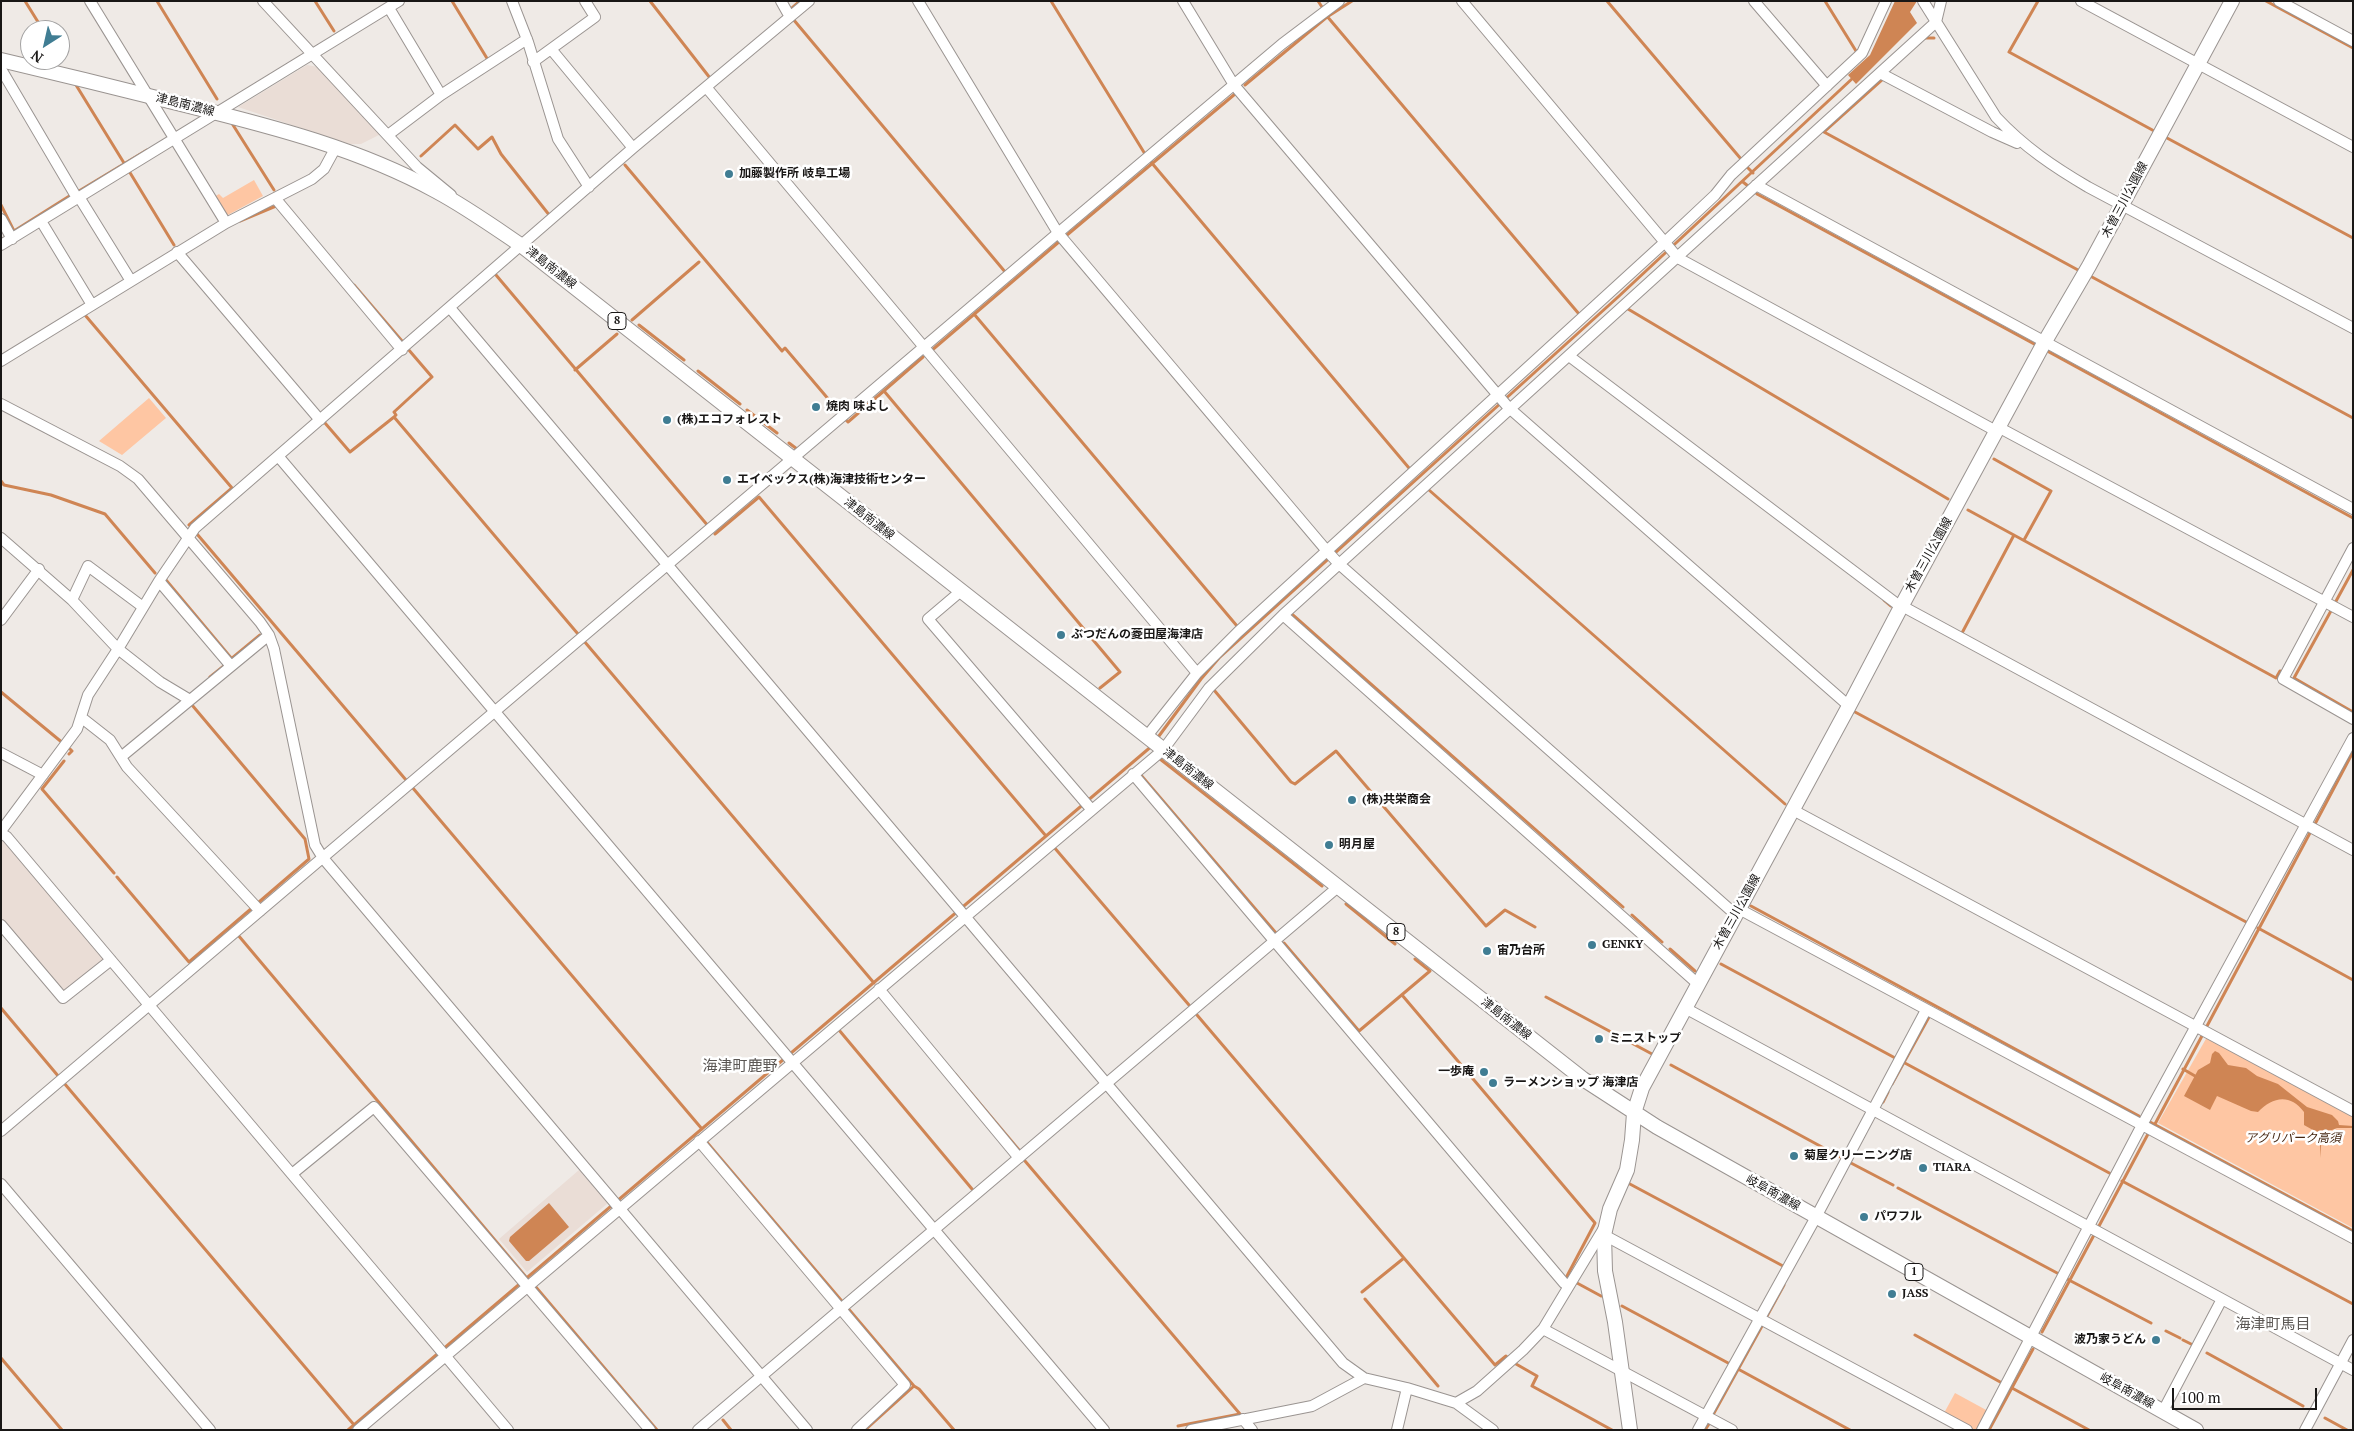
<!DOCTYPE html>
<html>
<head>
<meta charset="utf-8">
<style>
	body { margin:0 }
	#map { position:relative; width:2354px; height:1431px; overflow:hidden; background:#efeae6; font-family:"PT Serif",serif }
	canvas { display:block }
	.frame { position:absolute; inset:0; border:2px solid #191716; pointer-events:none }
	.north { position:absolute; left:20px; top:20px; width:50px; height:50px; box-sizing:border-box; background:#fff; border:1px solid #a3a2a2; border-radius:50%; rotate:215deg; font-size:14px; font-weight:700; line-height:20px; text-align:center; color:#191716 }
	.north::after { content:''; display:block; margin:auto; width:18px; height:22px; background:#407d93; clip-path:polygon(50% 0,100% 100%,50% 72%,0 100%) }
	.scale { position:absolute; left:2172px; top:1388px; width:145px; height:22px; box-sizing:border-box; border:2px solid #191716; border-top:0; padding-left:6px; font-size:15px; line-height:18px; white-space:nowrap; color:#191716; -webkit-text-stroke:4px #fff; paint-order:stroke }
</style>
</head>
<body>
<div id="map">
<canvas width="2354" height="1431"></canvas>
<div class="frame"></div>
<div class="north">N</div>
<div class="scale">100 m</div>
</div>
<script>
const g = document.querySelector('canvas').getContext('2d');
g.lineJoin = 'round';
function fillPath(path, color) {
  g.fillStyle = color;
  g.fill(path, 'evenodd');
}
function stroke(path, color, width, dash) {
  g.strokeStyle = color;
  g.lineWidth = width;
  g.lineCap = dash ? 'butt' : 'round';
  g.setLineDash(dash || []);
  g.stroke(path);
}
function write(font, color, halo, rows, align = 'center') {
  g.font = font + ' "PT Serif","Noto Sans JP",serif';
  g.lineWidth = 5;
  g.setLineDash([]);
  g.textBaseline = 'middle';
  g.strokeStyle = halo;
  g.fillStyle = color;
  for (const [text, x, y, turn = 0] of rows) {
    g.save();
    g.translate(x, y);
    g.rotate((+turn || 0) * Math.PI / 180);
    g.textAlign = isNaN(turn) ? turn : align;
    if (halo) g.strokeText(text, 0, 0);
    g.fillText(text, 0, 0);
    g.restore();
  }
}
const built = new Path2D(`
	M307,65l11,2 63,67 -20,10h-12l-111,-37z
	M1,841h4l100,120 -42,34 -62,-74z
	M579,1170l29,33 -81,69 -28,-33z`);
const green = new Path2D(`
	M254,180l9,16 -37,20 -12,-19 5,-3 4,4z
	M149,398l17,20 -44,37 -23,-14z
	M2207,1037l146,78v113l-195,-105z
	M1955,1393l33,18 -11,19h-6l-28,-15z`);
const water = new Path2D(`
	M1895,1h22l-7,11 7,11 -61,61 -8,-9 22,-20z
	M2215,1051l4,2 9,12 18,3 11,8 21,8 29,23 25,8 6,6 1,4 14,1v2h-16l-15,6 -2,24v-24l-16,-9v-13c-14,-19 -32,-15 -46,0l-7,-1 -34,-15 -7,14 -26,-14 14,-26 12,-7 2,-9z
	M549,1203l20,24 -40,34h-3l-17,-20 1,-4z`);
const stream = new Path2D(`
	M25,1l18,29
	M157,1l60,98
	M315,1l19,30
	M452,1l36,59
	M650,1l60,77
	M1051,1l94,153
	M1318,1l4,6
	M1607,1l134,158
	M1825,1l31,50
	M2038,1l-29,51 147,80
	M2266,1l87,47
	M792,11v-3l8,-7
	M1326,15l253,299
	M793,19l213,254
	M1925,38h9
	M60,58l1,2
	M1882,80l-58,52 254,138
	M76,85l48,78
	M1245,85l82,-68 25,-16
	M233,125l41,65
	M2167,138l186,100
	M421,156l34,-31 23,24 14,-12 9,17 49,62
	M1151,162l258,306
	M625,165l157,186 3,-3 56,66
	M1747,167l6,6
	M129,171l45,74
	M1743,182l5,4
	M79,191l68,-41
	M1757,194l279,151
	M1,205l13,26
	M240,221l36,-15
	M14,231l57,-36
	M1067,235l168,-141
	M496,275l213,252
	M2092,277l261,141
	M354,285l48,56
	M1628,309l320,190
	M87,313l-2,2 147,173 -43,37
	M974,314l263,312
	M632,320l67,-58
	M639,325l45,35
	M408,349l24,28 -38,35 2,3 -2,2 184,217
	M931,351l129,-110
	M2049,352l304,166
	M575,370l42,-36
	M698,371l42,33
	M884,391l236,281 -20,16
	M747,410l30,23
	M846,420l2,2 75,-65
	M325,423l25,29 44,-35
	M789,443l8,6
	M1994,459l57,32 -27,49
	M1,481l3,4 47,10 54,19 50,59
	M1429,490l356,314
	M1968,510l308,168 4,-7 3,1
	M197,534l209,246
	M715,534l44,-37 287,339
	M166,580l66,79
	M1884,600l7,6
	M2335,603l18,-33
	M2332,609l-38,69 59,34
	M1292,614l331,293
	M1962,633l52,-98
	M584,641l290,342
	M231,659l29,-24
	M210,677l15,-12
	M1214,690l77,92 4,2 41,-33 150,175 19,-16 30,17
	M1,692l63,52
	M192,705l113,134 4,20 -50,43
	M1855,712l393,211
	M1156,740l45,-61 18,-21 399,-361 236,-220
	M69,754l3,-3 -2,-2
	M1160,759l162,127
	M64,761l-22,28 72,84
	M1140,774l136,159
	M412,787l290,342
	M2315,824l38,-72
	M1053,846l136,159
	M117,877l72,85 63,-54
	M1346,904l49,40
	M1751,906l388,210
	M1632,915l30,27
	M2258,928l95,52
	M238,935l288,342
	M1284,943l75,88 71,-60 -15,-12
	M1670,949l25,22
	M1721,964l176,95
	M1402,995l193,228 -28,53
	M1546,997l106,57
	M1,1008l58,69
	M1197,1015l298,350 11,-9 2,2
	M2207,1026l104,-195
	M839,1030l133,159
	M1903,1062l210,113
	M1671,1065l173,94
	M2183,1069l12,7
	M955,1074l64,76
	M64,1083l291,343
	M1892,1084l37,-67
	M1883,1102l5,-10
	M2150,1122l203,109
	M2155,1124l48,-90
	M705,1140l209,246 -49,44
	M1025,1161l215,253 -62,12
	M1849,1162l44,23
	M2122,1181l231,123
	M1628,1183l155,83
	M1898,1188l161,86
	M2099,1226l49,-92
	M2067,1279l84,44
	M1577,1283l24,13
	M535,1286l122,144
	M1362,1292l42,-34
	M1365,1299l73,87
	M1622,1306l108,58
	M1767,1316l17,-31
	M2166,1331l14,7
	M2042,1332l52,-97
	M1915,1335l87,48
	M2183,1340l10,5
	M2207,1353l96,53
	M1,1358l61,72
	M1516,1364l21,12 -5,10 80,44
	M1738,1369l112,61
	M914,1386l5,3 35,41
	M2012,1388l77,42
	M1714,1413l48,-87
	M2325,1418l22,12
	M723,1420l8,10
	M348,1430l805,-685
	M1705,1430l4,-6
	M1989,1430l44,-81`);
const minor = new Path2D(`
	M90,1l136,222
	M263,1l154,166 34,28
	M512,1l16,41 30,97 31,48
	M781,1l9,16
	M918,1l140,232 269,318 12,13 397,351
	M1183,1l51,84 274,322 341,299
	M1462,1l216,257 318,173
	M1754,1l73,85
	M1923,1l73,116c28,30 58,50 92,70l265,141
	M2081,1l272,146
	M2279,1l74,40
	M551,49l82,99
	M533,62l62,-45 -10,-16
	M1,69l76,129
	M1880,73l112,59 25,11
	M706,87l491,586
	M441,95l86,-56
	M388,135l53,-40 -52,-87
	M1756,185l597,324
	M79,197l52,84
	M275,198l127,152
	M1,219l11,20
	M41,221l51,84
	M1,245l398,-244
	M177,252l143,168
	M450,308l893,1055 21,15 43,10 49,15 37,27
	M1569,356l332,251
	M1,361l225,-138 86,-44 12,-10 12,-22
	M1,404l119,62 18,13 122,143 9,13 5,14 41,196 8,13 484,572
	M1998,427l355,190
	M278,456l826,974
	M1,538l71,62 46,49 42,33 30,18
	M2353,548l-70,131 70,40
	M159,581l72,85
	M961,591l-33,28 163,190
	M72,600l16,-34 55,41
	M1902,606l451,244
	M1283,615l415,369
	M1,620l38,-51
	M82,718l28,22 17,27 133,144
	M1147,736l50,-63 41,-41 427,-390 50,-47 16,-20 131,-122 24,-52
	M1,753l42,22
	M121,757l148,-122
	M1133,774l431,509 5,2
	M1793,810l560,301
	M1,831l76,-102 11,-34 30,-46 41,-68 36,-53 438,-380 176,-147
	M1,833l6,4 501,593
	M1739,909l614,329
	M1,925l62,73 48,-38
	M879,989l140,169
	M1685,1008l668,362
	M1,1131l1057,-898 224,-189 57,-43
	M699,1141l206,244 -48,45
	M292,1174l82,-67 276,323
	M1,1184l209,246
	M1604,1235l363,195
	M1543,1329l189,101
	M1456,1403l21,-12 46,-41 20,-21 61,-101
	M2163,1411l59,-112
	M1243,1419l9,11
	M358,1430l805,-680 46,-62 74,-73 653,-593 5,-21
	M698,1430l640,-543
	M1191,1430l121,-24 52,-28
	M1397,1430l10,-42
	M1698,1430l118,-213 110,-207
	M1982,1430l160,-305 211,-387
	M2305,1430l48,-90`);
const major = new Path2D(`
	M1,60c63,15 125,30 188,46 85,21 170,43 247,85 30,16 58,36 86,55l1061,833 74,48 539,303
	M1630,1430l-15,-108 -10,-51 -1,-36 6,-26 17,-39 5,-30 2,-27 8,-25 207,-382 52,-99 143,-264 45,-77 143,-265`);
const markers = [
	[729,174,5,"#407d93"],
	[816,407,5,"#407d93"],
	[667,420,5,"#407d93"],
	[727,480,5,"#407d93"],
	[1061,635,5,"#407d93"],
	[1352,800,5,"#407d93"],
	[1329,845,5,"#407d93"],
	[1592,945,5,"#407d93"],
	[1487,951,5,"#407d93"],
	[1599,1039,5,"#407d93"],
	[1484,1072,5,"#407d93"],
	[1493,1083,5,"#407d93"],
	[1794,1156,5,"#407d93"],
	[1923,1168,5,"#407d93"],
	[1864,1217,5,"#407d93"],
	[1892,1294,5,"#407d93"],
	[2156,1340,5,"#407d93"]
];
const shields = [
	[617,321,18],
	[1396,932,18],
	[1914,1272,18]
];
const shieldNames = [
	["8",617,321],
	["8",1396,932],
	["1",1914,1272]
];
const streetNames = [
	["津島南濃線",185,105,14],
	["木曽三川公園線",2125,200,-62],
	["津島南濃線",551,268,38],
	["津島南濃線",869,519,38],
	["木曽三川公園線",1929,555,-61],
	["津島南濃線",1188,769,38],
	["木曽三川公園線",1737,912,-61],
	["津島南濃線",1506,1019,38],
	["岐阜南濃線",1773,1193,29],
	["岐阜南濃線",2127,1391,29]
];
const poiNames = [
	["加藤製作所 岐阜工場",739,174],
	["焼肉 味よし",826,407],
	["(株)エコフォレスト",677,420],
	["エイベックス(株)海津技術センター",737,480],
	["ぶつだんの菱田屋海津店",1071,635],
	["(株)共栄商会",1362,800],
	["明月屋",1339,845],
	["GENKY",1602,945],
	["宙乃台所",1497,951],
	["ミニストップ",1609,1039],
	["一歩庵",1474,1072,"right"],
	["ラーメンショップ 海津店",1503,1083],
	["菊屋クリーニング店",1804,1156],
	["TIARA",1933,1168],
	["パワフル",1874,1217],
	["JASS",1902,1294],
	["波乃家うどん",2146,1340,"right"]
];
const parkNames = [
	["アグリパーク高須",2293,1139]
];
const quarterNames = [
	["海津町鹿野",740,1067],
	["海津町馬目",2273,1325]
];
fillPath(built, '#eaddd6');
fillPath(green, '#fec6a3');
fillPath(water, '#cf8554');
stroke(stream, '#cf8554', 3);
stroke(minor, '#9a9491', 12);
stroke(major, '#9a9491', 16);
stroke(minor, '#fff', 10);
stroke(major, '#fff', 14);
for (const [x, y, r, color] of markers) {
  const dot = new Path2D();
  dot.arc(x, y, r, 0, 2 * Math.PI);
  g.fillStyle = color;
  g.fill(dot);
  stroke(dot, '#fff', 2);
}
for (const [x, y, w] of shields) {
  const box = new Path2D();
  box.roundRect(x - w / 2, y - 8.5, w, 17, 4);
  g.fillStyle = '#fff';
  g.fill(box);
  stroke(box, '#191716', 1);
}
write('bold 11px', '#191716', null, shieldNames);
write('12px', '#191716', '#fff', streetNames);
write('bold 12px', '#191716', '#fff', poiNames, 'left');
write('italic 12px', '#432510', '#fff', parkNames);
write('15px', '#5b5754', '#fff', quarterNames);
</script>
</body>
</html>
